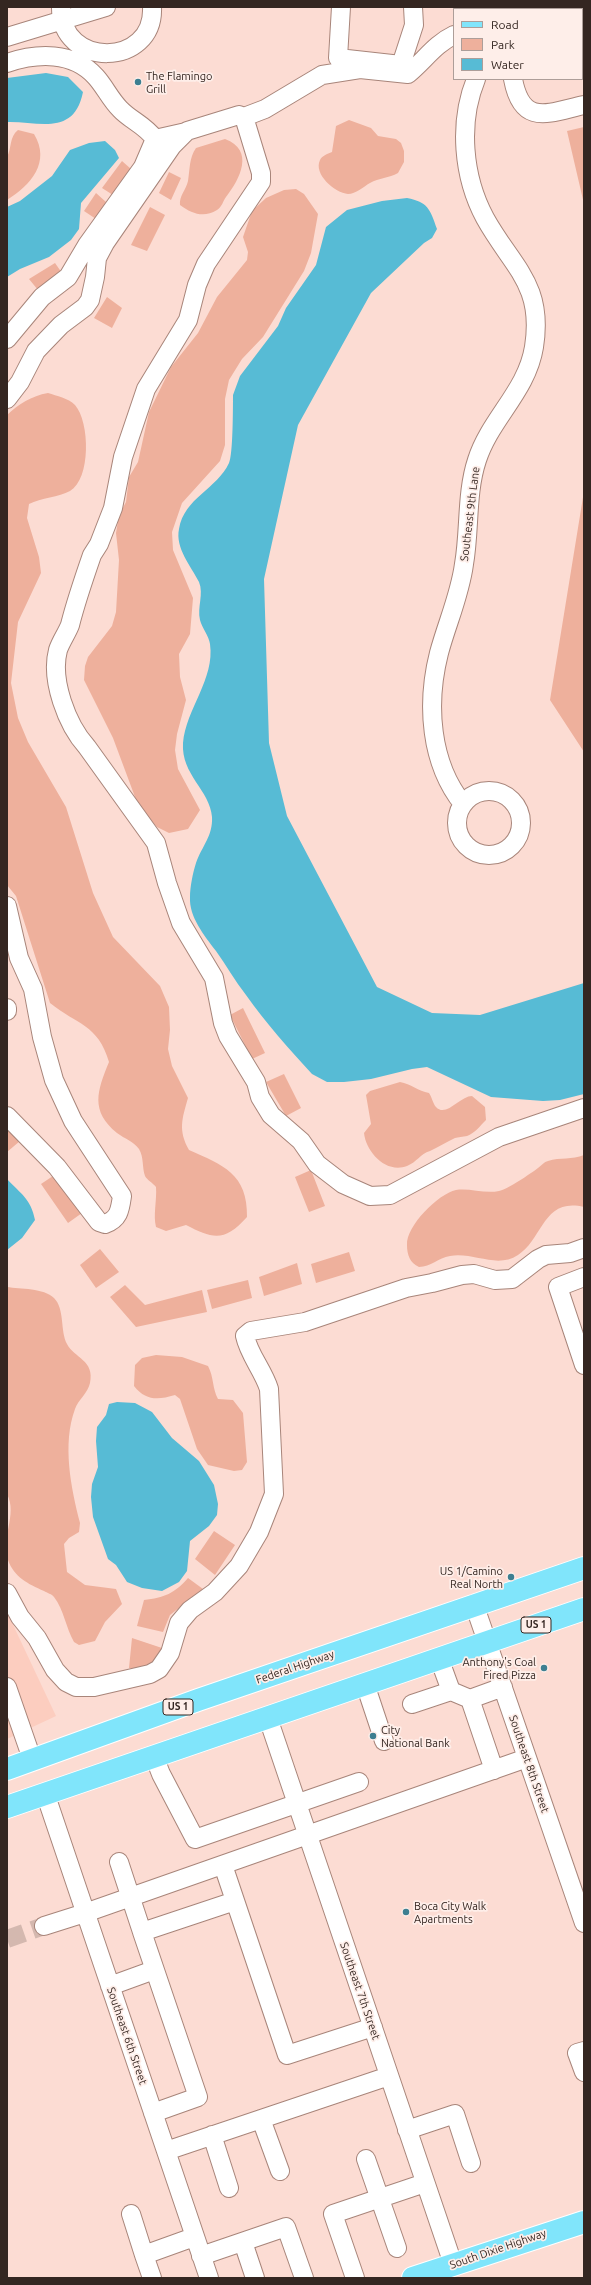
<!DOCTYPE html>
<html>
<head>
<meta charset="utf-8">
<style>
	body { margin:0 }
	#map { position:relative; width:591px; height:2285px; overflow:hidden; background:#fcdcd3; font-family:Ubuntu,sans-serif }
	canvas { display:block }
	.frame { position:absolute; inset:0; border:8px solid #342621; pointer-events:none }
	.legend { position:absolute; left:453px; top:8px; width:130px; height:72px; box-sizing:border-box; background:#feeee9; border:1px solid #ad9e99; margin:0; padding:5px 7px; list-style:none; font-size:12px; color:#342621 }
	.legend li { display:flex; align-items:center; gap:8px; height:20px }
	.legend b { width:20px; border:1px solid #ad9e99 }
</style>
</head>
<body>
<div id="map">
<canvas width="591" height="2285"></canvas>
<div class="frame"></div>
<ul class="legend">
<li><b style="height:5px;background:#80e5fb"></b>Road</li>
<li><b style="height:11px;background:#eeb09c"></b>Park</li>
<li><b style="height:11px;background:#57bbd5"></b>Water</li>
</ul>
</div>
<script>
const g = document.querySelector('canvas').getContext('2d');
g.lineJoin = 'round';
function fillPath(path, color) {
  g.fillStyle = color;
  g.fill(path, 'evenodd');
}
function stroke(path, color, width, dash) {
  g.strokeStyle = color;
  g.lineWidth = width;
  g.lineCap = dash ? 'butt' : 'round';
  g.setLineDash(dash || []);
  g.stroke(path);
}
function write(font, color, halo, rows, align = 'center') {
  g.font = font + ' Ubuntu,sans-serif';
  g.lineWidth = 3.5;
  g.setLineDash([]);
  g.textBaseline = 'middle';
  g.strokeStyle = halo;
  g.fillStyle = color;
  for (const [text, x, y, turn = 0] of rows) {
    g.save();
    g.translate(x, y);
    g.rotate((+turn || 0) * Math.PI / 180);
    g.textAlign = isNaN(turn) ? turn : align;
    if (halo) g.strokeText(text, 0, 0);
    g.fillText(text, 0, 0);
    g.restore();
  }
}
const built = new Path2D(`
	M7,1612l49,104 -49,23z`);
const green = new Path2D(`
	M534,7h50v69l-2,1v-68h-49z
	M349,120l22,8 7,8 18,3 5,4 3,8v11l-6,11c-9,5 -19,5 -28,10 -7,4 -14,11 -22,11 -13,-1 -35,-20 -28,-34 2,-4 7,-6 12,-8l4,-26z
	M584,127v77l-17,-73z
	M18,130l16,4c17,28 -3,51 -27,66v-43c5,-9 2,-20 11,-27z
	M225,139c30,11 15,40 1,58 -3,4 -4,10 -9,13 -13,8 -25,4 -37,-5 -1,-9 6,-15 8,-24 2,-12 1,-23 8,-33z
	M122,161l9,8 -18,26 -11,-7z
	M169,172l12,6 -10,22 -12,-7z
	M296,189l8,5 14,20 -7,39 -7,18 -41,66 -21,22 -13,21 -4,19v46l-5,16 -38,42 -10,29 1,18 20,48 -3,36 -11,20 1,23 6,23 -9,34 -2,16 3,19 22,41 -12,19 -19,4 -12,-6 -19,-22 -25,-67 -29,-58 1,-14 3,-9 24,-31 4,-14 3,-52 -3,-27 3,-18 7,-13 3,-25 9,-15 11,-50 22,-45 27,-34 19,-36 30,-37 1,-8 -5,-15 9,-26 14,-13 18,-8z
	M96,193l10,9 -10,17 -12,-8z
	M150,207l15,8 -18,36 -16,-6z
	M55,263l7,10 -24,17 -9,-11z
	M107,297l15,11 -10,20 -18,-10z
	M48,393c9,3 20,5 27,12 15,17 16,74 -5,86 -11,6 -29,7 -41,13l-2,14 12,39 2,16 -23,49 -7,61 7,35 10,24 38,65 27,86 20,44 47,49 9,21 1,23 -2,19 4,17 16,32c-6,21 -10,32 1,52 34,15 59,24 58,67 -22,25 -34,22 -61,8l-20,6 -10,-4c-3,-12 1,-27 0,-40 -3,-4 -9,-7 -11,-11 -3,-8 -1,-19 -6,-27 -6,-8 -14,-10 -22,-16 -27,-22 -20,-42 -8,-71 -11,-38 -32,-37 -59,-59l-34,-107 -9,-11v-470c12,-11 24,-19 41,-22z
	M584,491v261l-34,-52z
	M243,1008l22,45 -13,6 -22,-44z
	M284,1074l17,34 -15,8 -20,-34z
	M400,1082c11,2 18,9 29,11 3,4 4,11 7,14 10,11 24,-11 36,-11l13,11 1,13c-6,6 -11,13 -19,16 -4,1 -9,1 -12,2 -9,4 -16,9 -25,13 -10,3 -13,11 -23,15 -21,8 -41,-14 -43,-33l7,-9 -5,-29 4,-4z
	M7,1125l13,16 -13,11z
	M584,1155v52c-41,-10 -41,32 -66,48 -21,14 -44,-3 -68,1 -12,2 -19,11 -31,11 -9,-4 -12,-12 -12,-22 -1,-19 31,-51 49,-55 14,-2 29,4 43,1 9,-2 31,-17 39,-23 4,-3 6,-6 10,-7 12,-4 24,-1 36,-6z
	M311,1170l14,36 -16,6 -14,-35z
	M53,1176l29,37 -14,10 -27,-39z
	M100,1249l19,23 -23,16 -16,-23z
	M349,1252l6,19 -39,12 -5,-19z
	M297,1263l5,21 -38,12 -5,-19z
	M248,1280l4,18 -40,11 -5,-19z
	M125,1285l20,20 57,-15 5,22 -71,15 -26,-30z
	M7,1287c13,2 37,1 47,11 11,11 6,33 13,46 7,14 28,16 23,39 -2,10 -12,17 -15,26 -13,35 -4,79 5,114l-1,9 -10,6 -5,6 3,28 18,13 31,4 6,15 -17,18 -10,19 -16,4 -5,-3c-8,-14 -10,-32 -20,-45 -2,-3 -7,-4 -10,-6 -16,-7 -30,-14 -36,-31 -8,-21 10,-45 -1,-66z
	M156,1355l26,2 26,9c6,11 4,22 10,33l15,1 10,13 4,49 -5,8 -8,1 -26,-6 -11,-16 -17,-50 -5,-4c-17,5 -29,6 -41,-9l1,-21 7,-7z
	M214,1531l21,14 -20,30 -20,-16z
	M188,1578l15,11 -33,26 -7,17 -26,-6 7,-26c20,-2 31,-7 44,-22z
	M132,1638l30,10 -9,22 -24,-2z`);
const water = new Path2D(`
	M46,73l22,4 15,15c-9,45 -45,29 -76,30v-44z
	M105,141l10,9 4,8 -38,45 -2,26 -8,11 -22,17 -29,12 -13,8v-70l13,-6 32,-25 18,-26 19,-7z
	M407,198c21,4 23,11 30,31l-5,9 -8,5 -53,50 -73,132 -34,154 5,164 18,73 90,171 55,26 48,2 104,-32v111l-24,6 -17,1 -52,-4 -64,-30 -15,2 -41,10 -27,3h-17l-15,-8c-23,-25 -46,-51 -66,-79 -11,-14 -20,-30 -30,-44 -12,-16 -27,-34 -26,-54 0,-10 3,-25 6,-34 6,-17 17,-27 16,-46 -2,-27 -31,-42 -29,-74 3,-34 32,-64 27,-99 -1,-8 -8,-16 -10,-24 -3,-13 4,-26 -1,-38 -8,-16 -24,-34 -20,-53 5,-31 38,-40 50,-66 4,-8 4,-55 4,-68l7,-19 38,-50 8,-18 30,-43 10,-38 21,-17 35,-9z
	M7,1179c14,15 24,20 28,41l-13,18 -15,12z
	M117,1402l18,1 17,9 20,26 27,23 15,24 4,19 -1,11 -8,11 -19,15 -3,30 -8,11 -17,9 -20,-3 -15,-6 -11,-17 -8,-6 -15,-42 -2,-20 1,-13 6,-17 -2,-26 1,-14 9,-12 3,-11z`);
const minorTunnel = new Path2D(`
	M7,1939l37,-13`);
const minor = new Path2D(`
	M61,7c-1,62 94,61 91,0
	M341,7l-3,51 63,7 13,-40 -1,-18
	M478,7l1,2
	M7,37l99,-30
	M7,63c30,-10 66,-12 89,14 9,10 14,22 24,32 10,11 25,16 35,30
	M513,79c9,48 35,34 71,26
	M244,117l21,-8 57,-34 38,-6 48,5c16,-13 27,-30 46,-39
	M7,339l35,-42 26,-20 19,-32 56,-78 12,-28 31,-7
	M7,399l13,-17 16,-31 25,-26 24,-18 5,-7 5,-23 2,-19 8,-15 67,-97 15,-15 52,-16 5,2 17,56v9l-55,82 -9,21 -9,35 -42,69 -23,68 -10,51 -14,36 -7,11c-8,23 -16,46 -22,70 -3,8 -9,16 -12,25 -8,30 9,75 29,97l69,96 11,40 14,40 33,55 9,45 5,13 28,46 4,15 11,18 30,26 16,23 26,20 27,12 20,-1 109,-58 85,-29
	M457 823a32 32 0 1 1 64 0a32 32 0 1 1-64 0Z
	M463,804c-33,-41 -37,-100 -24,-151 8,-30 21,-58 25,-89 6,-34 2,-71 13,-104 13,-41 50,-69 57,-113 10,-63 -22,-80 -49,-129 -22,-41 -27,-95 -9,-139
	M7,906l12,52 14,31 9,48 12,43 19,41 49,75c-2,14 -3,23 -17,28l-6,-2 -42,-55 -50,-51
	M7,1008v3
	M584,1277l-26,10 26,78
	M7,1593l13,24 17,21 18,32 11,12 10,5h18l56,-13 9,-5 11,-16 9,-30 11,-13 25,-18 24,-26 20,-34 15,-38 -5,-105c-6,-19 -20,-34 -24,-53l6,-5 54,-9 101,-34 26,-5 30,-8 12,-1 21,6 17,-1 26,-20 8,-4 24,-2 14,-5
	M474,1604l110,319
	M439,1658l12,33 19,8
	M365,1684l19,57
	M7,1687l25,72
	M412,1704l39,-13
	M268,1718l185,546
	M154,1756l7,18 34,65 164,-57
	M494,1770l-24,-71 33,-12
	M45,1793l164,485
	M119,1862l23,70 93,-31
	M223,1865l64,190 86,-28
	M44,1926l41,-13 442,-155
	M142,1932l56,165 -45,16
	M110,1986l44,-16
	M584,2051l-7,2 7,19
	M261,2119l19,52
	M407,2130l48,-16 16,49
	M212,2135l17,53
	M166,2151l223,-75
	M366,2159l31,89
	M131,2214l13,41 50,-18
	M243,2242l12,36
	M144,2255l8,23
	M201,2256l85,-29 18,51
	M355,2278l-22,-64 92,-31`);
const major = new Path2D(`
	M7,1769l191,-69 386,-132
	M7,1807l577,-198
	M413,2278l171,-56`);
const markers = [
	[138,82,4,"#3d7f91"],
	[511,1577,4,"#3d7f91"],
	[544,1668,4,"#3d7f91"],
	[373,1736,4,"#3d7f91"],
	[406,1912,4,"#3d7f91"]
];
const shields = [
	[536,1625,30],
	[178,1707,30]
];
const shieldNames = [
	["US 1",536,1625],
	["US 1",178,1707]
];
const poiNames = [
	["The Flamingo",146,76],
	["Grill",146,89],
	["US 1/Camino",503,1571,"right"],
	["Real North",503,1584,"right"],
	["Anthony's Coal",536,1662,"right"],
	["Fired Pizza",536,1675,"right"],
	["City",381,1730],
	["National Bank",381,1743],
	["Boca City Walk",414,1906],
	["Apartments",414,1919]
];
const streetNames = [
	["Southeast 9th Lane",470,514,-83],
	["Federal Highway",295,1667,-19],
	["Southeast 8th Street",529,1764,71],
	["Southeast 7th Street",360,1991,71],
	["Southeast 6th Street",127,2036,71],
	["South Dixie Highway",498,2249,-19]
];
fillPath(built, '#fccdbf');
fillPath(green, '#eeb09c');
fillPath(water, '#57bbd5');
stroke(minorTunnel, '#d4b8af', 18, [18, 9]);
stroke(minor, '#a8857a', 20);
stroke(major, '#fff', 24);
stroke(minor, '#fff', 18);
stroke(major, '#80e5fb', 22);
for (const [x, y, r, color] of markers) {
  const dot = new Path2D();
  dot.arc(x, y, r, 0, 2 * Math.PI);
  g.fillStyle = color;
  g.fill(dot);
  stroke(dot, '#feeee9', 1.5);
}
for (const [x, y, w] of shields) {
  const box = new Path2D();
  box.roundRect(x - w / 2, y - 8, w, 16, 3);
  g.fillStyle = '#feeee9';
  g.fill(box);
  stroke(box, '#342621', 1);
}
write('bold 10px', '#342621', null, shieldNames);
write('11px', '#342621', '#feeee9', poiNames, 'left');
write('11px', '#342621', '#feeee9', streetNames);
</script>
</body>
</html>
